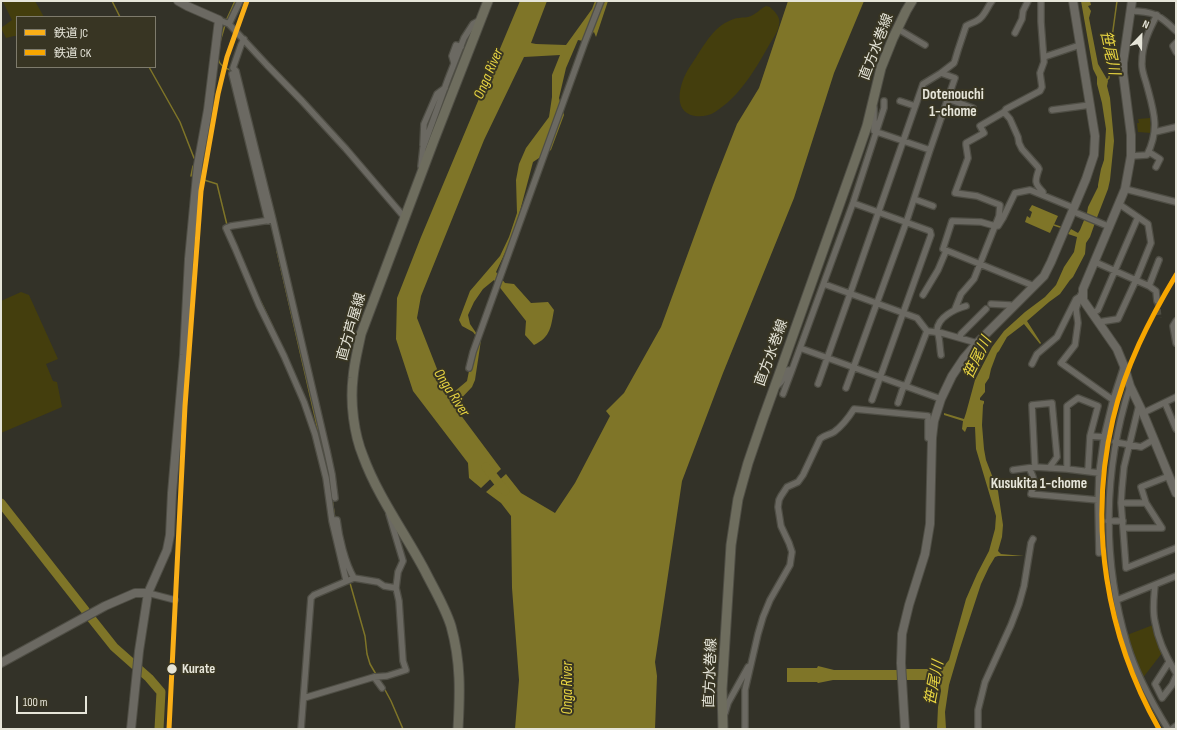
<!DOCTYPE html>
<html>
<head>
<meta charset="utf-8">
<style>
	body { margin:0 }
	#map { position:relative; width:1177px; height:730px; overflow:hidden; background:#333228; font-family:"Sofia Sans Condensed","Noto Sans JP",sans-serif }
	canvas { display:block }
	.frame { position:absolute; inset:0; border:2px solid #e6e5d9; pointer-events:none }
	.legend { position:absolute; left:16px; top:16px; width:140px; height:52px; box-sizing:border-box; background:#383523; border:1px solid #7e7b6c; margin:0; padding:5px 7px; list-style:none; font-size:12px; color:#e6e5d9 }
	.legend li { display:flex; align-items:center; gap:8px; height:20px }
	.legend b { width:20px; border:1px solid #7e7b6c }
	.north { position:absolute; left:1121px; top:16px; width:40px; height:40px; -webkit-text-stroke:3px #383523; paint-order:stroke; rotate:23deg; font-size:11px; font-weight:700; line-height:16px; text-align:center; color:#e6e5d9 }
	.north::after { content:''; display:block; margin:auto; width:14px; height:18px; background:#e6e5d9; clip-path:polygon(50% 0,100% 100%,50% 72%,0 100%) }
	.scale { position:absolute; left:16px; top:696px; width:71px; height:18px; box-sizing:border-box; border:2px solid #e6e5d9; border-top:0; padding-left:5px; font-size:12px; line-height:14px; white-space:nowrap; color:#e6e5d9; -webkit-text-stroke:3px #383523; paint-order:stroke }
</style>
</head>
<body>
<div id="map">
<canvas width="1177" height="730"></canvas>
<div class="frame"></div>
<ul class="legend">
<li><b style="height:5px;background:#faaf18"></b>鉄道 JC</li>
<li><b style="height:5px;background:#f7a600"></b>鉄道 CK</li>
</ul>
<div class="north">N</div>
<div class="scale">100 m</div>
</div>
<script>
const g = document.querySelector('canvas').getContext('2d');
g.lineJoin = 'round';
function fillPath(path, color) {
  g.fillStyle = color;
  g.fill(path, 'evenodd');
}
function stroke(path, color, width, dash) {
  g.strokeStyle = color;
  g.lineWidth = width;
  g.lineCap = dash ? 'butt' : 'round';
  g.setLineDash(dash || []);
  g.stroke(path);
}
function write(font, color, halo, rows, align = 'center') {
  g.font = font + ' "Sofia Sans Condensed","Noto Sans JP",sans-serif';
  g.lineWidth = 4;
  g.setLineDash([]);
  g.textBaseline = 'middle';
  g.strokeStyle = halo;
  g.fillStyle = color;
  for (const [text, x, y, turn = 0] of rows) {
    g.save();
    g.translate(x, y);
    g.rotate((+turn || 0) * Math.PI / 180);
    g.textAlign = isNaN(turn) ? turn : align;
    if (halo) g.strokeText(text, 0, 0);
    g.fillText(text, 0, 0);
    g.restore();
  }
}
const green = new Path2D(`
	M6,1h29l9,16h-27v19h-3l-8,2 -5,-10 11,-8 -9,-18z
	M766,6l4,1c5,5 11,10 9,18 -1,7 -7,15 -11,22 -13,23 -29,50 -53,65 -6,4 -14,5 -20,4 -24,-4 -15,-34 -6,-48 10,-14 22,-39 38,-46 4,-2 8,-4 12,-4 4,-1 8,0 12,-2 5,-2 9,-7 15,-10z
	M1150,118l1,15 -13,-1 -1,-9h2l-1,-4z
	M21,292l8,3 29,64 -12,5 7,17 4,1 5,25 -61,26v-132z
	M1153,625l9,28 -20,26 -8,-18 -7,-26z`);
const water = new Path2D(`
	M520,1h27l-16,42 5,1 30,1 26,-36 3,-8h13l-12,36 -2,-5 -11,9 -5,-1 -12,28 -7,30 5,17 -13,35 -18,12 -13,49 -10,31 -14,30 9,11 9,1 17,19 17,-1 6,8c-3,16 -3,27 -20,35l-9,-10 1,-14 -32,-41 -11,9 -9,13 -6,13 2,9 11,16 -6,40 -3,7 -18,19 47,63 -20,19 -12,-10 -1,-15 -55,-72 -17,-52 1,-41 24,-61zM560,55l-8,20v22l-3,20 -23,31 -7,16 -3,16 1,33 -8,24 -9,19 -30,35 -11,29 3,6 11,6 3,4 -9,45 -19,16 -31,-79 4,-22 63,-156 40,-83z
	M788,1h76l-30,72 -40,125 -71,175 -41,108 -27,181 2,14 -2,53h-140l4,-49 -7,-92 -1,-72 -10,-13 -15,-11 20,-18 15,19 34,20 20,-30 35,-67 -4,-5 18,-18 37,-66 52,-142 24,-61 22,-36z
	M1081,1h9l1,4 -3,1 3,5 -2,7 9,46 10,17 -1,5 3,12 4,43 -4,39 -2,9 -12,31 -6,17 -4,6 -1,11 -12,23 -3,3 -10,14 -11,8 -22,19 14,22 -1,1 -16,-20 -17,13 -8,14 -2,2 -6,16 -2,9 -4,6v8l-5,6v2l4,1v2l-1,2 -1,20 2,24 2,11 12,31 5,34 -1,12 -4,14 3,3 23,2h-26l-3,1 -6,10 -8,17 -22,67 -10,34 -4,27 1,17h-9l1,-22 3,-16 -1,-7 -4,-4h-103l-15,3 -1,-1h-30v-14h30l1,-2 16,4h63l8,-1h34l5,-3 5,-6 17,-61 11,-25 12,-23 6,-22 1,-13 -20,-67 -1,-22h-8l-2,5 -3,-3 1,-8 -19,-6v-2l20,6 2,-6 9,-33 17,-33 12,-16 21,-19 20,-15 11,-12 8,-18 10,-15 3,-15 -9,-3 3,-5 7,4 2,-3 7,-17 1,-6 10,-20v-2l3,-16 3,-9 2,-31 -4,-26 -5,-19v-7l-4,-8z
	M1032,205l26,11 -8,17 -25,-11 2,-6 3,2 2,-6 -3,-2z`);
const stream = new Path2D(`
	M112,1l8,16
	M226,21l9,-20
	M219,52l1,-10 5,-17
	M218,58c1,8 8,10 14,13l1,1
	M149,67l31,55 14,36
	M1107,80l2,-2 1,-26 7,-51
	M191,176l2,-10
	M201,179l16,5 10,41
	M1054,225l9,3
	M277,251l50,218
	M261,302l12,25
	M329,479l6,40
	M346,567l3,12
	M350,583l15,53 2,18 3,10 7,12
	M384,688l7,13 12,28`);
const river = new Path2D(`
	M486,467l19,24
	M1,503l84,107
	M91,618l23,29 35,31 12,14 -2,37`);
const streetTunnel = new Path2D(`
	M1157,301l2,17`);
const street = new Path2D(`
	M1130,11c23,0 30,4 46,20
	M219,20l10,4 38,41 35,36 44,48 59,69
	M229,24l11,-23
	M898,29l27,16
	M1015,33l7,-14 1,-8 5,-10
	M244,39l-3,6 -8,23 3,3 37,149 54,231 5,23 3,24
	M1176,43l-3,3 3,6
	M1044,57l36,-12
	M454,63l-2,-7 4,-11 5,2
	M232,74l36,147
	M948,99l25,9
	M900,101l15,5
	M874,108v23l56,19
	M1052,110l38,-5
	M1004,112l6,7 8,18 1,6 3,6 16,18 1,2c-4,12 -5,14 4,23v3
	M1155,132l21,-5
	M423,145l1,-21 13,-30 8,-6
	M1149,152l11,7 -4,8
	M1131,156l16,-1c13,-26 7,-43 0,-69 -2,-8 -6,-16 -5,-24 0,-17 7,-32 15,-47
	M421,166l2,-18 25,-69 16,-41 9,-14 7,-4
	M1125,189l51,13
	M914,199l19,7
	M853,203l77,28 1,4 -59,165
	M1072,211l38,16
	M271,220l-40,6 -5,2 9,20 24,57 25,51 20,46 11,32 11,44 6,43 14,59
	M1095,262l54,24 10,-26
	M824,284l93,34 10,13 15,2 35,10
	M1034,286l-91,-37 9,-28 29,1 14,4 4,-10 1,-11 -23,-9 -22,-3 13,-35 -2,-13v-2l18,-10 -4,-7 24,-14 2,-3 34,-18 2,-4 -2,-14 4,-11 -3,-40v-21
	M1149,286l7,5 1,10
	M1081,294l-5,15 2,14 -3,22 -14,18 52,37
	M923,295l15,-25 8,-19
	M991,304l19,1 3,3
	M955,309l6,-15 13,-15 21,-53h3l5,-8 12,-25 15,-3 44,18
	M1093,313l5,-3 40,-93
	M1176,321l-3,5 3,17
	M1099,322l19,-3 18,-39 15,-37 -3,-19 -29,-20
	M960,338l1,-4 25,-25
	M800,348l141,51
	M941,355c-1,-5 -1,-11 -2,-16 0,-3 -2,-6 -2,-9 1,-13 18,-21 29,-24
	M1032,364l5,-10 20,-17 19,-38 3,-2
	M469,368l4,-16 112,-310 16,-41
	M818,384l32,-90 73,-210 18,-11 13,-10 1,-3 3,-10 8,-24c4,-3 8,-3 12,-6 7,-4 9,-13 14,-19
	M777,386l4,-4 7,-12h4l8,-22 53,-145 31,-95v-7
	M906,386l21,-55
	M1130,386c-27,84 -28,174 -3,258 9,30 25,59 41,85
	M846,388l60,-165 24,-73 25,-72 -14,-5
	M783,394l9,-24
	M898,403l6,-18
	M1165,403l11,26
	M1139,405l-15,62 -2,21 -1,15 2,25 3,40 50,-20
	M1143,413l33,-16
	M1090,436l14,1
	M1115,442l26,5 12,-7
	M1035,467l-3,-62 20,-2 5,54 -8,11
	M1029,468c6,11 6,14 2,26l67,6
	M1067,469v-63l11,-8 20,8 -8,30 -2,35
	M1013,470l22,-3 32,2 32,4 5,-36 9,-37 11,-34
	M1121,503h25
	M332,520h5c2,17 8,43 17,58
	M1108,521h15
	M1123,528h39l-16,-25 -5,-16 28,-11
	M1099,553l-1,-49 1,-31
	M1155,585c-1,12 -3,25 0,37 3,18 11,35 21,51
	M148,593l27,7
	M1117,600l59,-24
	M1169,662l-14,22 7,14 10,-13 4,-9
	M374,677l8,11
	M304,698l70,-21 13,-1 19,-6 -3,-9 -4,-60 -3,-13 2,-16 5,-11 -14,-47
	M725,713l3,-10 20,-36
	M301,729l10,-131 3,-3 40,-17 24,4 6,4 12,2
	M745,729v-39l13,-56 5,-17 7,-17 20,-35 1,-7 1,-6 -3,-9 -8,-17 -3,-19 1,-7 2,-4 6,-9 11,-5 5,-7 17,-36c4,-4 9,-4 14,-7 8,-6 15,-15 20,-23l74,7v22h4
	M978,729v-19l7,-28 26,-57 8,-21 5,-18 7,-43 2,-4
	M1172,729l4,-3`);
const secondary = new Path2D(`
	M1132,1l-9,62v10l8,62v21l-6,33 -42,100v11l34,49 7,17 6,20 13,27 33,80
	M1,663l104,-57 30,-13h13
	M131,729l8,-78 9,-58 19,-43 3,-15 2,-42 12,-138 5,-96 9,-94 10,-55 11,-90 -32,-14 -9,-5
	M905,729l-4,-66 1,-29 7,-29 16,-51 5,-30 2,-86 2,-17 7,-22 11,-23 12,-18 13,-15 67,-67 7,-14 35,-83 8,-24 1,-19 -22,-135`);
const primary = new Path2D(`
	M458,729c2,-36 3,-67 -7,-103 -6,-19 -17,-37 -26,-55 -20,-38 -47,-74 -62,-115 -9,-22 -13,-53 -10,-78 1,-15 5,-29 8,-44l73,-194 54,-139
	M723,729l-1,-40 9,-144 7,-46 10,-36 15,-44 18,-50 76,-214 10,-29 14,-58 12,-30 13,-27 6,-10`);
const rail1 = new Path2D(`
	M169,729l16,-323 16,-215 17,-97 9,-37 20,-56`);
const rail2 = new Path2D(`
	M1159,729c-53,-94 -71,-204 -46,-310 12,-52 36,-99 63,-144`);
const markers = [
	[172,669,5.5,"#e6e5d9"]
];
const streetNames = [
	["直方水巻線",877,47,-69],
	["直方芦屋線",352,327,-74],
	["直方水巻線",772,353,-70],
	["直方水巻線",711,673,-88]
];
const stopNames = [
	["Kurate",182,669]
];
const waterNames = [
	["笹尾川",1109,53,78],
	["Onga River",489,74,-67],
	["笹尾川",978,358,-64],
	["Onga River",451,393,57],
	["笹尾川",935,683,-79],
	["Onga River",568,688,-90]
];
const neighbourhoodNames = [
	["Dotenouchi",953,95],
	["1-chome",953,112],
	["Kusukita 1-chome",1039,484]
];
fillPath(green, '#443e0d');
fillPath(water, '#7f7528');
stroke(stream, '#7f7528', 1.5);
stroke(river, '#7f7528', 9);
stroke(streetTunnel, '#4e4d43', 5.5, [5.5, 3]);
stroke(street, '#4f4e45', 8);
stroke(secondary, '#4f4e45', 10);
stroke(primary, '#4f4e45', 11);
stroke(street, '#6b6962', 5.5);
stroke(secondary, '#6b6962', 8);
stroke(primary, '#6e6d5e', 9);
stroke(rail1, '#faaf18', 5);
stroke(rail2, '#f7a600', 5);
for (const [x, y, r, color] of markers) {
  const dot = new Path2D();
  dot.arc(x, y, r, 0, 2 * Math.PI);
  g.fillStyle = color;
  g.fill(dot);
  stroke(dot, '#383523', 1.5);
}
write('14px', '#e6e5d9', '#383523', streetNames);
write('bold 14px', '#e6e5d9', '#383523', stopNames, 'left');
write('italic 15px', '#e6d341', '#383523', waterNames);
write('bold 15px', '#e6e5d9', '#383523', neighbourhoodNames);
</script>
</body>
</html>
